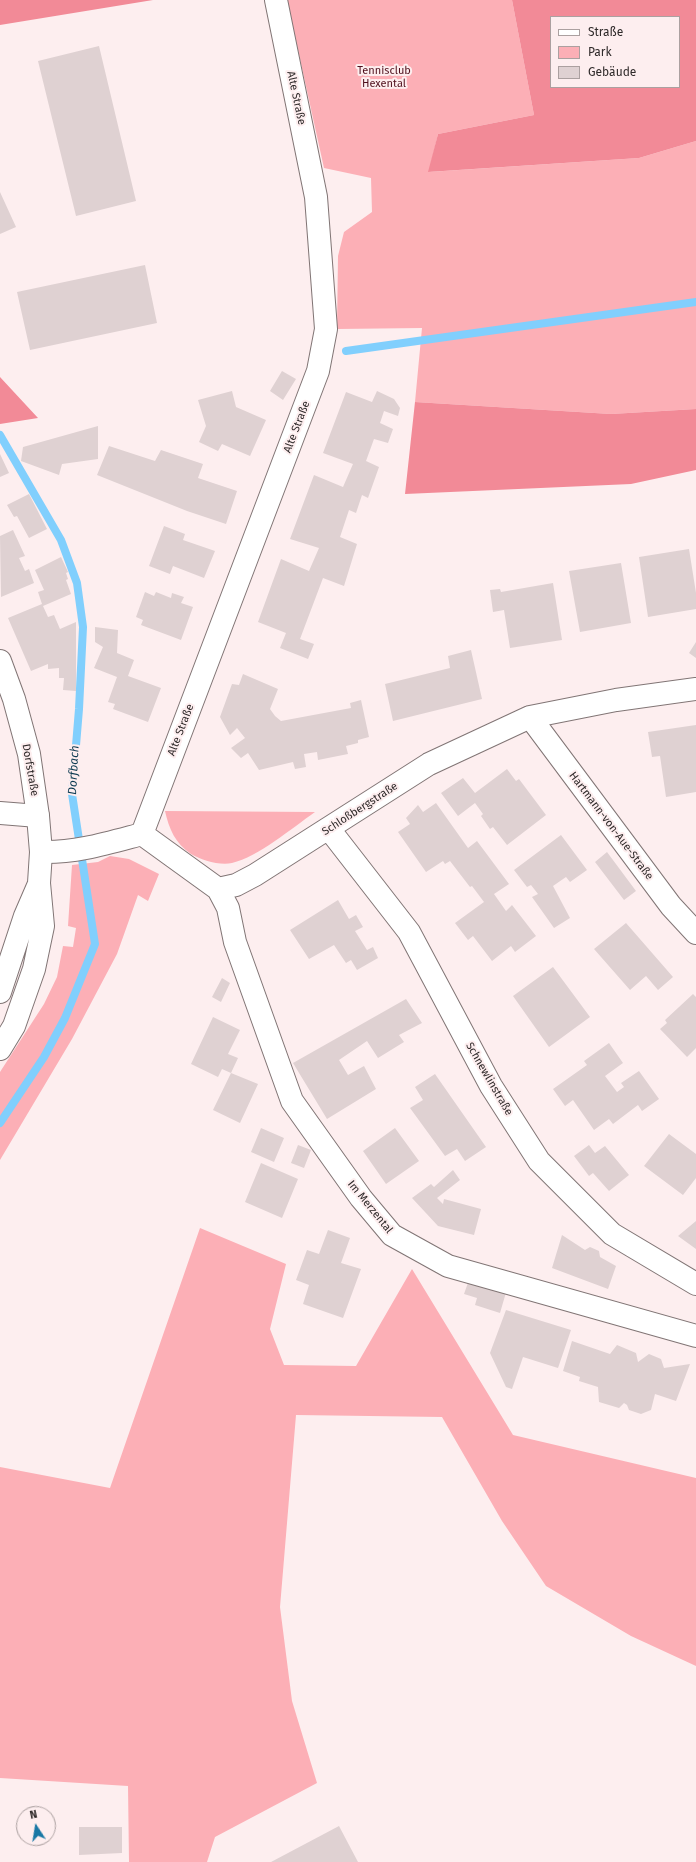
<!DOCTYPE html>
<html>
<head>
<meta charset="utf-8">
<style>
	body { margin:0 }
	#map { position:relative; width:696px; height:1862px; overflow:hidden; background:#fdeeef; font-family:"Fira Sans",sans-serif }
	canvas { display:block }
	.legend { position:absolute; left:550px; top:16px; width:130px; height:72px; box-sizing:border-box; background:#fdeeef; border:1px solid #aba0a0; margin:0; padding:5px 7px; list-style:none; font-size:12px; color:#2f2a2a }
	.legend li { display:flex; align-items:center; gap:8px; height:20px }
	.legend b { width:20px; border:1px solid #aba0a0 }
	.north { position:absolute; left:16px; top:1806px; width:40px; height:40px; box-sizing:border-box; background:#fdeeef; border:1px solid #aba0a0; border-radius:50%; rotate:348deg; font-size:11px; font-weight:700; line-height:16px; text-align:center; color:#2f2a2a }
	.north::after { content:''; display:block; margin:auto; width:14px; height:18px; background:#1978a5; clip-path:polygon(50% 0,100% 100%,50% 72%,0 100%) }
</style>
</head>
<body>
<div id="map">
<canvas width="696" height="1862"></canvas>
<ul class="legend">
<li><b style="height:5px;background:#fff"></b>Straße</li>
<li><b style="height:11px;background:#fcafb6"></b>Park</li>
<li><b style="height:11px;background:#dfd1d2"></b>Gebäude</li>
</ul>
<div class="north">N</div>
</div>
<script>
const g = document.querySelector('canvas').getContext('2d');
g.lineJoin = 'round';
function fillPath(path, color) {
  g.fillStyle = color;
  g.fill(path, 'evenodd');
}
function stroke(path, color, width, dash) {
  g.strokeStyle = color;
  g.lineWidth = width;
  g.lineCap = dash ? 'butt' : 'round';
  g.setLineDash(dash || []);
  g.stroke(path);
}
function write(font, color, halo, rows, align = 'center') {
  g.font = font + ' "Fira Sans",sans-serif';
  g.lineWidth = 4;
  g.setLineDash([]);
  g.textBaseline = 'middle';
  g.strokeStyle = halo;
  g.fillStyle = color;
  for (const [text, x, y, turn = 0] of rows) {
    g.save();
    g.translate(x, y);
    g.rotate((+turn || 0) * Math.PI / 180);
    g.textAlign = isNaN(turn) ? turn : align;
    if (halo) g.strokeText(text, 0, 0);
    g.fillText(text, 0, 0);
    g.restore();
  }
}
const green = new Path2D(`
	M287,0h225l22,115 -96,19 -9,38 210,-14 57,-17v268l-85,5 -196,-12 7,-74 -85,1 1,-73 6,-24 28,-20 -1,-34 -47,-10z
	M165,811l150,1c-23,16 -57,45 -83,51 -12,3 -31,-3 -41,-9 -16,-11 -22,-25 -26,-43z
	M110,856l19,3 30,15 -11,27 -10,-6 -21,59 -45,85 -72,121v-88l44,-68 13,-27 6,-31 10,1 3,-19 -8,-2 4,-61 26,-3z
	M200,1228l86,36 -16,65 14,36 72,1 56,-97 101,166 183,43v188l-65,-30 -85,-50 -44,-65 -60,-104 -146,-2 -16,192 12,94 25,82 -102,54 -8,25h-78l-1,-76 -128,-8v-311l110,21z`);
const forest = new Path2D(`
	M0,0h153l-153,25z
	M512,0h184v141l-57,17 -211,14 10,-38 96,-19zM551,17h128v70h-128z
	M0,377l38,41 -38,6z
	M415,402l196,12 85,-5v61l-65,14 -226,10z`);
const stream = new Path2D(`
	M346,351l350,-49
	M0,435l61,105 16,43 6,44 -4,82 -7,85 23,150 -30,74 -21,39 -44,66`);
const building = new Path2D(`
	M99,46l37,155 -60,15 -38,-155z
	M0,192l16,35 -16,7z
	M145,265l12,58 -127,27 -13,-58z
	M282,371l14,8 -13,21 -13,-9z
	M232,391l4,16 30,13 -16,36 -28,-12 -4,7 -19,-9 7,-16 -8,-26z
	M377,391l17,8 6,9 -2,8 -14,-5 -4,12 13,6 -5,14 -14,-4 -8,22 13,6 -11,31 -6,-3 -6,18 -7,-3 -9,27 17,7 -13,42 -21,-8 -23,61 14,5 -6,15 -28,-11 6,-15 -28,-11 23,-63 28,12 10,-23 -29,-9 24,-64 29,12 10,-23 -30,-11 23,-61 26,10z
	M98,426v33l-36,5 -3,11 -38,-14 2,-14z
	M109,446l46,15 6,-11 42,14 -5,14 39,13 -11,33 -39,-13 -90,-36z
	M0,454l9,19 -9,4z
	M29,494l18,35 -18,9 -12,-22 -3,1 -7,-12z
	M164,526l21,8 -2,6 32,11 -11,27 -31,-12 -3,8 -21,-8z
	M13,530l12,26 -6,2 6,13 4,-2 5,14 -33,14 -1,-61z
	M689,549l7,44v16l-48,8 -9,-60z
	M61,557l7,15 -2,1 2,6 -2,1 5,14 -28,12 5,11 6,-2 6,14 16,-7v69l-13,-1 1,-12h-5v-10l-11,1v-5l-17,7 -23,-53 34,-14 -4,-12 6,-2 -9,-20z
	M621,563l10,60 -51,9 -11,-61z
	M553,583l9,57 -52,8 -6,-38 -11,2 -3,-22 10,-1 1,3z
	M145,592l9,4 2,-4 15,6 1,-5 12,4 -3,6 12,4 -12,33 -40,-15 2,-5 -7,-3z
	M95,627l23,3 -1,23 17,7 -6,16 33,12 -13,34 -35,-13 2,-5 -7,-2 9,-25 -23,-9 9,-21 -8,-5z
	M696,642v16l-7,-5z
	M471,650l11,49 -89,22 -8,-37 65,-16 -2,-12z
	M243,674l35,15 -8,20 5,7 6,5 70,-13 -1,-5 11,-3 8,37 -11,3v3l-12,3 2,8 -30,6 -1,-8 -13,2 2,13 -11,2 -2,-7 -34,8 -11,-17 -7,5 -10,-10 14,-10 -8,-10 -7,7 -10,-18 12,-33 7,1z
	M696,725v67l-30,5 -6,-41 -8,1 -4,-25z
	M507,769l9,12 3,-2 27,36 -39,30 -14,-18 -3,2 -9,-13 2,-2 -8,-11 -17,13 -17,-23 22,-15 12,15z
	M436,803l32,45 9,-7 32,43 -15,10 12,17 6,-6 24,31 -21,16 -4,-6 -19,15 -19,-25 -5,4 -13,-17 29,-21 -12,-16 -2,1 -20,-26 -5,3 -2,-3 -17,11 -28,-40 12,-8 -4,-6 12,-13 5,7z
	M561,835l26,35 -17,12 -4,-5 -13,9 17,32 -16,10 -22,-31 6,-3 -7,-9 -4,2 -13,-17z
	M607,852l29,39 -12,9 -29,-38z
	M338,900l11,19 7,-4 7,12 -8,4 12,19 6,-3 5,11 -21,12 -6,-10 -5,3 -12,-18 -25,14 -19,-29z
	M626,923l47,54 -15,13 -12,-14 -16,14 -36,-41z
	M553,967l37,50 -41,30 -36,-51z
	M222,978l8,5 -9,19 -9,-5z
	M693,994l3,3v51l-9,9 -27,-28 7,-6 -2,-3z
	M406,999l16,24 -23,12 5,7 -26,16 -11,-17 -28,19 9,15 16,-9 12,23 -49,30 -34,-56z
	M213,1017l27,13 -12,24 10,4 -7,15 -9,-4 -4,8 -27,-13z
	M609,1043l14,20 -18,13 12,16 7,-5 -3,-4 18,-12 20,28 -17,12 -4,-6 -25,19 -4,-5 -15,11 -21,-30 -8,6 -12,-17 34,-24 -3,-4z
	M231,1073l27,11 -18,39 -27,-13z
	M435,1074l51,73 -21,14 -8,-12 -12,7 -35,-48 13,-8 -8,-13z
	M261,1128l23,10 -10,24 -23,-10z
	M395,1128l24,33 -33,23 -23,-33z
	M669,1134l27,20v24l-13,17 -39,-29z
	M298,1145l13,5 -7,18 -13,-5z
	M589,1145l6,8 10,-7 24,29 -20,16 -16,-18 -4,3 -15,-20z
	M261,1163l37,16 -16,39 -37,-16z
	M453,1170l7,10 -23,18 6,6 1,-5 37,10 -7,26 -36,-9 -26,-28 19,-14 3,3z
	M696,1221v28l-18,-13z
	M328,1230l22,8 -9,25 20,6 -18,49 -40,-14 6,-19 -13,-5 11,-30 12,4z
	M562,1235l23,15 5,-3 9,4 1,6 16,9 -8,23 -56,-21z
	M470,1277l37,12 -7,24 -25,-8 2,-7 -13,-4z
	M506,1310l65,20 -13,38 -35,-11 -11,32 -6,-2 -16,-34z
	M572,1341l38,13 7,-9 19,8 2,9 11,-8 12,5 3,9 26,-4 -14,37 -21,-7 -4,16 -10,4 -12,-4 -2,-5 -3,-2 -5,5 -20,-6 -1,-15 -19,-6 1,-4 -17,-6z
	M339,1826l19,36h-87z
	M79,1827h43v26l-43,2z`);
const minor = new Path2D(`
	M530,717l141,189 25,27
	M0,813l38,3
	M329,829l80,103 82,154 48,75 73,73 84,50
	M142,834l176,-463 8,-42 -10,-132 -40,-197
	M142,834l76,55 18,-4 19,-10 174,-111 101,-47 86,-17 80,-11
	M41,852c35,1 67,-9 101,-18
	M218,889l10,19 7,34 57,159 69,97 31,37 56,31 248,70`);
const major = new Path2D(`
	M0,661l14,38 15,55 9,62 3,36 -2,31 4,43 -9,43 -20,57 -14,23
	M0,992l25,-76 13,-30`);
const parkNames = [
	["Tennisclub",384,71],
	["Hexental",384,84]
];
const streetNames = [
	["Alte Straße",296,98,78],
	["Alte Straße",297,427,-69],
	["Alte Straße",181,730,-69],
	["Dorfstraße",30,770,80],
	["Schloßbergstraße",360,809,-33],
	["Hartmann-von-Aue-Straße",611,826,53],
	["Schnewlinstraße",489,1079,60],
	["Im Merzental",370,1207,51]
];
const waterNames = [
	["Dorfbach",74,770,-87]
];
fillPath(green, '#fcafb6');
fillPath(forest, '#f28a97');
stroke(stream, '#81cffd', 8);
fillPath(building, '#dfd1d2');
stroke(minor, '#817575', 24);
stroke(major, '#817575', 24);
stroke(minor, '#fff', 22);
stroke(major, '#fff', 22);
write('11px', '#4f101d', '#fdeeef', parkNames);
write('11px', '#2f2a2a', '#fdeeef', streetNames);
write('italic 12px', '#0c3a51', '#fdeeef', waterNames);
</script>
</body>
</html>
